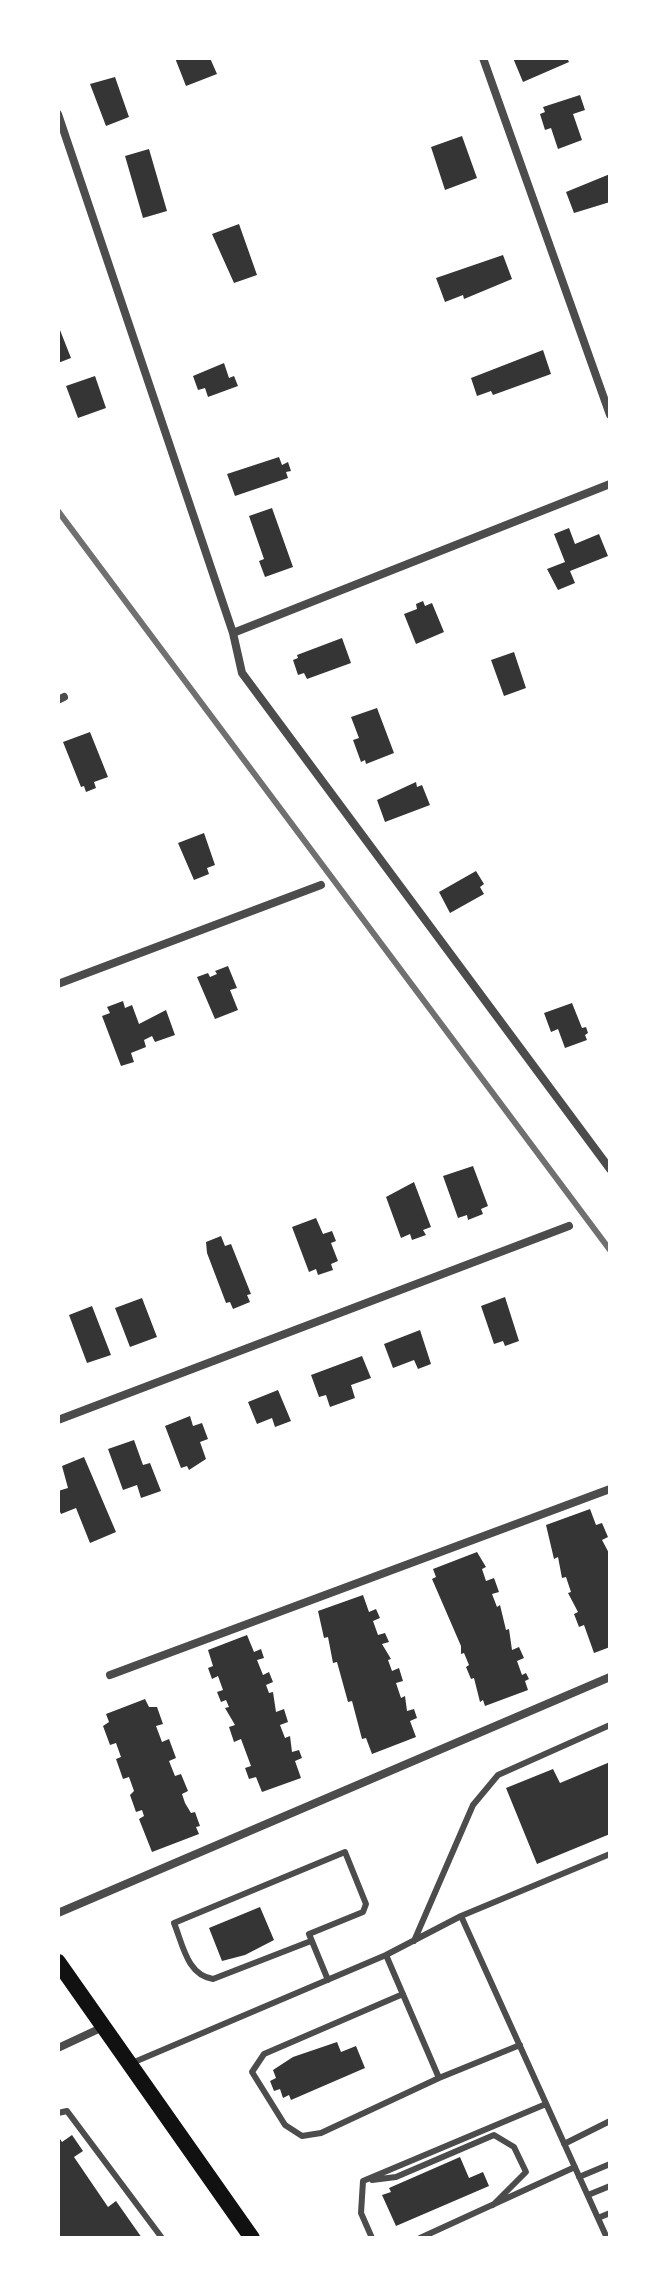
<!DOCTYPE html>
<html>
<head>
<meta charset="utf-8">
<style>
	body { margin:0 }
	#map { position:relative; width:668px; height:2296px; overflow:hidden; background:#fff; font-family:"Source Sans 3",sans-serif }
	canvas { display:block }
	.frame { position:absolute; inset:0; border:60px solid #fff; pointer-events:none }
</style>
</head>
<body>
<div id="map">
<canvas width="668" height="2296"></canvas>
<div class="frame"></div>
</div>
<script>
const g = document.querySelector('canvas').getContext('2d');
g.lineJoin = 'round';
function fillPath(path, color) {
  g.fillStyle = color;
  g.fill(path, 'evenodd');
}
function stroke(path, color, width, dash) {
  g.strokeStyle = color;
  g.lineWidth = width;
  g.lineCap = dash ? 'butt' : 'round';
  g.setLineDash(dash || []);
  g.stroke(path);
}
const building = new Path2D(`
	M175,58h35l7,16 -31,12z
	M513,58h54l2,4 -46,20z
	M115,77l14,40 -23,9 -16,-42z
	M580,95l5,15 -12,4 9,26 -24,9 -7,-21 -6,2 -5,-16 5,-2 -2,-5z
	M462,136l15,42 -32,12 -14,-43z
	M149,149l18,62 -24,7 -18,-62z
	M610,174v28l-36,11 -8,-21z
	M239,224l18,51 -23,8 -22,-49z
	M503,255l9,24 -48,20 -1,-4 -18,7 -9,-24z
	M58,325l13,33 -13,5z
	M543,350l8,24 -58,21 -2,-4 -14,5 -6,-18z
	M224,363l5,15 5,-2 4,10 -30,11 -3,-9 -7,2 -5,-14z
	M95,376l11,32 -28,10 -12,-32z
	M279,457l3,8 6,-3 3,9 -5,1 2,6 -53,18 -8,-22z
	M272,508l21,59 -28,10 -6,-16 5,-2 -15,-43z
	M569,528l6,16 24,-10 9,22 -38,15 5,12 -17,7 -11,-21 18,-7 -11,-28z
	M423,601l2,5 7,-3 12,29 -28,12 -12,-30 13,-5 -1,-5z
	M342,638l9,25 -44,16 -3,-6 -6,2 -5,-15 5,-2 -1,-3z
	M514,652l12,36 -22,8 -13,-36z
	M377,708l17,45 -28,11 -1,-4 -4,2 -8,-22 6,-2 -8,-21z
	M90,732l18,45 -14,5 2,6 -10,4 -2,-6 -3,1 -18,-45z
	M416,782l1,5 5,-2 8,20 -45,17 -8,-22z
	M204,833l11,32 -8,3 2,6 -15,6 -16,-37z
	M476,871l8,13 -4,3 4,7 -34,19 -11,-21z
	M228,966l9,22 -7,2 8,20 -23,9 -18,-42 11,-4 2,4 7,-3 -2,-3z
	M123,1001l2,7 7,-3 7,19 27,-14 9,25 -20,7 -3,-6 -8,4 2,7 -15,6 3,9 -13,4 -19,-50 8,-3 -3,-6z
	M572,1003l10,25 4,-1 2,6 -3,2 2,5 -22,8 -7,-19 -7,3 -7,-19z
	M473,1166l15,40 -7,3 2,5 -15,6 -1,-5 -9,3 -15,-42z
	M414,1182l17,45 -8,3 3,5 -14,5 -2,-6 -9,4 -15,-41z
	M316,1218l7,16 9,-3 4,10 -5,2 7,18 -7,3 2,6 -15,5 -2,-6 -7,3 -17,-45z
	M221,1236l4,10 6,-2 20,50 -4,1 3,7 -17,7 -3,-7 -4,1 -19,-50 -1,-11z
	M505,1297l14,44 -14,5 -2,-5 -9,3 -13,-38z
	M142,1298l15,39 -27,10 -15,-39z
	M92,1306l19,49 -24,8 -18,-48z
	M420,1330l11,34 -13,5 -4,-9 -21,8 -9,-24z
	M362,1356l9,22 -20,7 4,13 -25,9 -4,-12 -7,2 -8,-22z
	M278,1390l13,31 -16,6 -3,-9 -15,6 -9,-22z
	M190,1416l3,10 9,-3 6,16 -8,3 6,17 -17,11 -2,-4 -6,2 -16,-42z
	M134,1440l9,25 7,-2 11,28 -20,7 -4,-13 -14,5 -15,-41z
	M84,1457l32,75 -26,11 -14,-35 -15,6 -3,-7v-16l10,-3 -6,-22z
	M590,1509l6,16 6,-2 6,14 -6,3 8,15v92l-16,6 -10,-28 -5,2 -5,-13 4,-2 -10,-19 3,-1 -5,-15 -4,1 -4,-21 -4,2 -8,-34z
	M477,1552l9,15 -4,2 4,12 8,-3 5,14 -7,2 5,13 3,-2 6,25 3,-1 3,21 7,-3 5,11 -7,3 5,14 4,-2 3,6 -4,2 3,9 -43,16 -2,-6 -3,2 -6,-24 -3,1 -5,-12 3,-2 -5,-12 -3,1v-8l-29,-67 4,-2 -3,-8z
	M363,1595l6,17 7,-3 4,9 -7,3 5,14 7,-2 4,9 -7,2 9,15 -3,1 4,11 7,-3 4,13 -7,2 5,15 4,-2 2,15 7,-2 3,9 -7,3 6,16 -44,17 -6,-16 -4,1 -10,-38 -4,1 -11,-40 -4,1 -5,-26 -4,1 -6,-27z
	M247,1635l7,17 7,-3 3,9 -7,2 6,15 6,-3 4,10 -7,3 3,8 4,-1 3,20 8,-3 4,13 -8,3 5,13 5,-2 2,16 7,-2 3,8 -7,3 6,17 -39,14 -6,-15 -7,2 -4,-11 6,-2 -10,-27 -7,3 -5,-15 6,-2 -10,-17 4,-1 -3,-7 -5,2 -4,-10 6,-2 -5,-14 -6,3 -4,-11 5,-2 -5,-16z
	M145,1699l4,8h8l6,17 -7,2 6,16 7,-3 7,19 -7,3 6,15 6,-2 7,17 -6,3 3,9 6,10 4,-1 5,14 -4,1 3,7 -47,18 -13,-33 5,-3 -2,-6 -6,2 -6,-17 4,-4 -5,-14 -6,2 -7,-20 5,-2 -5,-14 -6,2 -7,-19 6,-4 -3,-8z
	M610,1762v72l-73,30 -31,-76 47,-19 7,14z
	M260,1907l14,33 -29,15 -23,6 -13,-33z
	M337,2042l4,10 15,-6 9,22 -74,32 -2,-5 -6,3 -3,-9 -6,2 -4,-10 6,-3 -3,-8 20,-13z
	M72,2135l11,16 -9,6 34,50 8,-6 26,37h-84v-102l4,6z
	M460,2157l9,21 14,-6 6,14 -93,40 -14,-31 9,-3 -2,-4z`);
const service = new Path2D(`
	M311,1941l-98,38c-26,-4 -30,-34 -39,-56l171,-71 21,52 -3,8 -54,22 19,46
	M414,1941l59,-136 25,-30 112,-50
	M386,1955l53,123 81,-33
	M403,1994l-139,60 -12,18 33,53 17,11 19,-3 118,-55
	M132,2063l254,-108 75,-39
	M58,2113l9,-2 95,127
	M564,2144l46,-23
	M579,2177l31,-13
	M372,2180l24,-3 98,-42 20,12 12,25 -33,33
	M588,2195l22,-9
	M598,2218l12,-5
	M372,2238l-11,-25 2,-32 183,-77
	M420,2238l155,-71
	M607,2238l-146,-322 149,-62`);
const minor = new Path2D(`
	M483,58l127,357
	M58,114l175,519 9,40 368,496
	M233,633l377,-149
	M58,700l6,-3
	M58,984l263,-99
	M58,1420l511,-194
	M110,1675l500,-186
	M58,1913l552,-236
	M58,2048l45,-21`);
const secondary = new Path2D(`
	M58,1962l194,276`);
const rail = new Path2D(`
	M58,511l552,739`);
fillPath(building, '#353535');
stroke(service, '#4c4c4c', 6);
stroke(minor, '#4c4c4c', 8);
stroke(secondary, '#111', 16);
stroke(rail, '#707070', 6);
</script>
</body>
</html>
